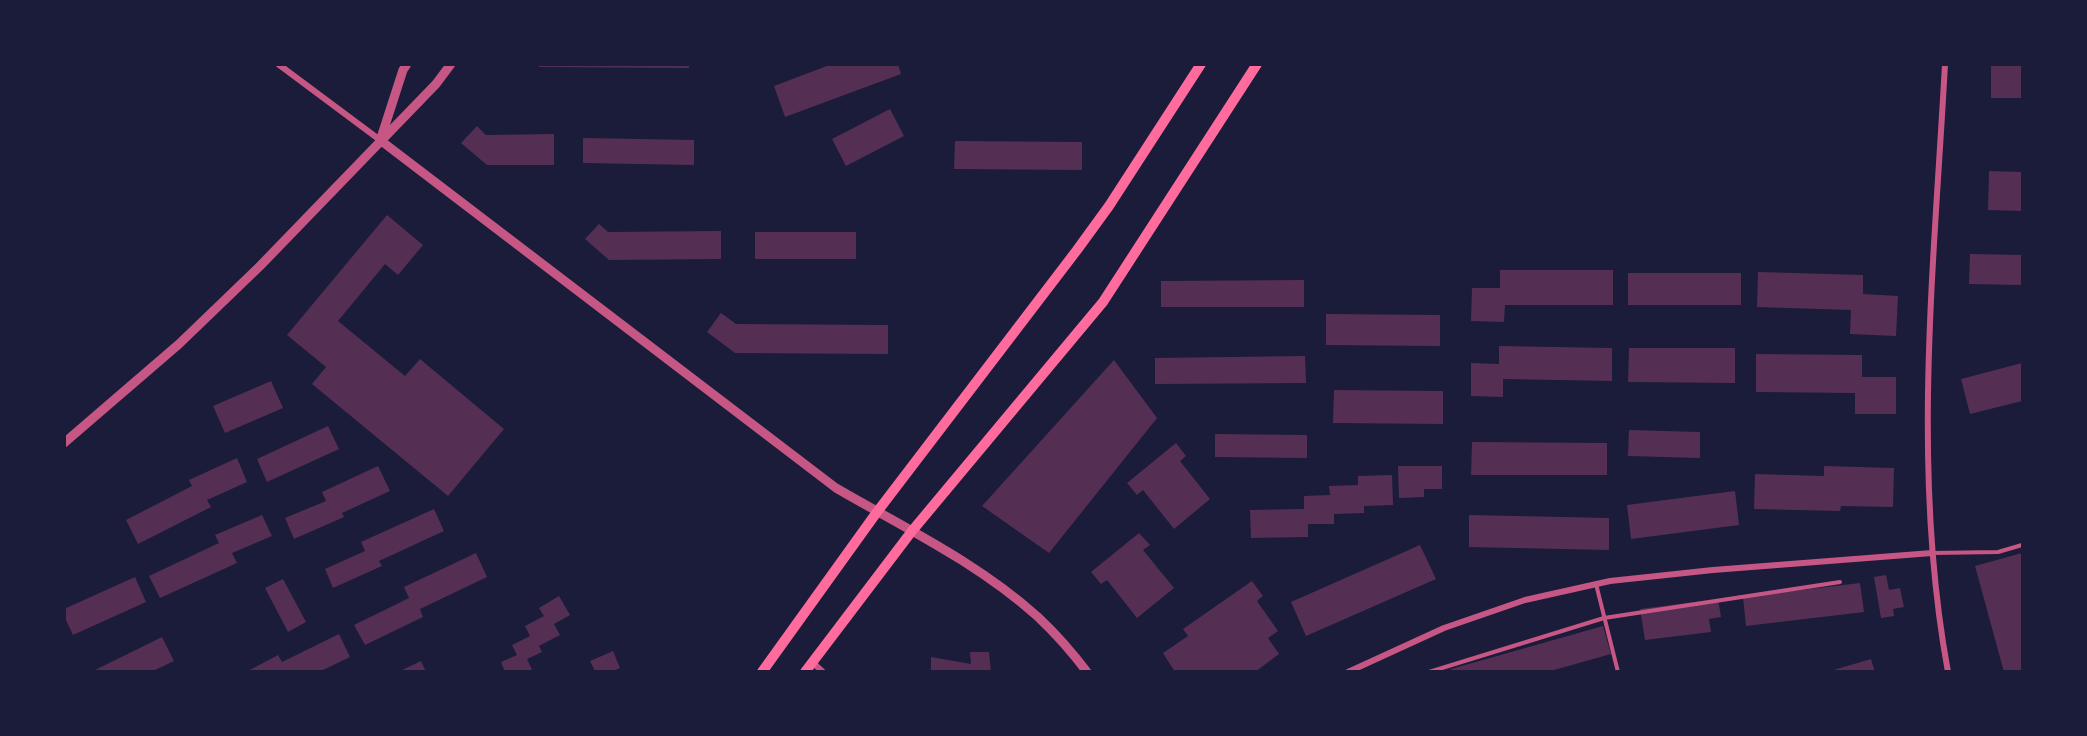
<!DOCTYPE html>
<html>
<head>
<meta charset="utf-8">
<style>
	body { margin:0 }
	#map { position:relative; width:2087px; height:736px; overflow:hidden; background:#1b1b3a; font-family:"Open Sans",sans-serif }
	canvas { display:block }
	.frame { position:absolute; inset:0; border:66px solid #1b1b3a; pointer-events:none }
</style>
</head>
<body>
<div id="map">
<canvas width="2087" height="736"></canvas>
<div class="frame"></div>
</div>
<script>
const g = document.querySelector('canvas').getContext('2d');
g.lineJoin = 'round';
function fillPath(path, color) {
  g.fillStyle = color;
  g.fill(path, 'evenodd');
}
function stroke(path, color, width, dash) {
  g.strokeStyle = color;
  g.lineWidth = width;
  g.lineCap = dash ? 'butt' : 'round';
  g.setLineDash(dash || []);
  g.stroke(path);
}
const building = new Path2D(`
	M539,64h150v4l-150,-1z
	M832,64h66l3,10 -116,43 -11,-31z
	M1991,64h31v34h-31z
	M890,109l14,27 -58,30 -14,-27z
	M477,126l9,9 68,-1v31h-67l-26,-22z
	M583,138l111,2v25l-111,-2z
	M955,141l127,1v28l-128,-1z
	M1989,171l33,1v39l-34,-1z
	M387,215l36,30 -25,30 -13,-11 -47,57 67,55 15,-17 84,70 -56,67 -136,-112 14,-17 -39,-32z
	M599,224l9,8 113,-1v28l-112,1 -24,-21z
	M755,232h101v27h-101z
	M1970,254l52,1v30l-53,-1z
	M1500,270h113v35h-108l-1,17 -33,-1 1,-33h28z
	M1758,272l105,3v19l35,2 -2,40 -46,-2 1,-24 -94,-3z
	M1628,273h113v32h-113z
	M1304,280v27h-143v-26z
	M721,313l15,11 152,1v29l-153,-1 -28,-21z
	M1326,314l114,1v31l-114,-1z
	M1499,346l113,2v33l-109,-2v18l-32,-1v-33l28,1z
	M1629,348h106v35l-107,-1z
	M1756,354l106,1v22h34v37h-41v-21l-99,-1z
	M1305,356l1,27 -151,1v-26z
	M1114,360l43,58 -108,135 -67,-47z
	M2022,363v38l-52,13 -9,-35z
	M271,381l12,27 -58,25 -12,-27z
	M1334,390l109,1v33l-110,-1z
	M328,426l11,23 -72,33 -10,-23z
	M1629,430l71,2v26l-72,-2z
	M1215,434l92,1v23l-92,-1z
	M1472,442l135,1v32h-136z
	M1176,443l10,13 -6,5 30,38 -36,30 -31,-39 -6,5 -10,-12z
	M237,458l10,24 -40,18 4,7 -73,37 -12,-24 66,-34 -3,-6z
	M378,466l12,25 -48,22 2,4 -50,22 -9,-21 41,-17 -4,-9z
	M1398,466h44v23h-18v8l-25,1z
	M1824,466l70,2 -1,39 -52,-1 -1,5 -86,-2 1,-35 69,2z
	M1392,475l1,30 -29,1v7l-30,1v10h-26v13l-57,1 -1,-28 54,-1v-13l26,-1 -1,-9 29,-1v-9z
	M1735,491l4,34 -108,14 -4,-34z
	M434,509l10,22 -65,30 3,5 -49,22 -8,-19 40,-18 -4,-9z
	M262,515l10,21 -40,17 5,10 -77,35 -11,-22 70,-33 -4,-8z
	M1469,515l140,3v32l-140,-3z
	M1139,533l11,12 -7,5 31,38 -37,30 -30,-38 -6,4 -10,-12z
	M1420,545l16,34 -130,57 -15,-34z
	M476,553l11,24 -67,32 3,8 -58,28 -11,-20 55,-27 -5,-11z
	M2022,553v119h-18l-29,-106z
	M1886,575l3,15 11,-2 4,19 -11,2 1,7 -13,2 -7,-41z
	M135,577l11,25 -73,33 -9,-19v-7z
	M283,579l23,43 -18,10 -23,-44z
	M1252,581l11,15 -6,5 21,30 -10,7 11,16 -24,18h-80l-12,-19 25,-17 -5,-7z
	M1860,583l4,29 -118,14 -3,-29z
	M559,596l11,19 -16,9 6,11 -21,11 3,6 -15,7 6,13h-28l-4,-10 16,-7 -5,-10 18,-9 -5,-10 19,-10 -5,-8z
	M1718,599l3,18 -12,2 2,13 -66,8 -5,-31z
	M1603,626l8,28 -64,18h-96v-3z
	M339,634l11,23 -31,15h-73l32,-17 4,7z
	M162,637l12,24 -23,11h-60z
	M613,651l7,17 -7,3h-18l-5,-10z
	M970,652h19l2,20h-60v-15l40,7z
	M1871,659l4,13h-44l-1,-1z
	M421,661l5,11h-28z`);
const service = new Path2D(`
	M1932,553l66,-1 24,-7
	M1596,584l22,88
	M1429,672l175,-54 236,-36`);
const minor = new Path2D(`
	M278,64l102,76
	M1945,64c-11,203 -34,407 3,608
	M812,662l11,10
	M1348,672l96,-44 81,-28 85,-19 103,-11 219,-17`);
const tertiary = new Path2D(`
	M381,138l22,-68 4,-6
	M380,140l456,348c69,40 142,75 202,129 18,17 34,35 49,55
	M64,443l115,-99 81,-78 176,-182 15,-20`);
const primary = new Path2D(`
	M762,672l115,-160 200,-262 32,-44 92,-142
	M805,672l107,-141 191,-229 154,-238`);
fillPath(building, '#542f53');
stroke(service, '#c65784', 4);
stroke(minor, '#c65784', 6);
stroke(tertiary, '#c65784', 9);
stroke(primary, '#ff6b9d', 10);
</script>
</body>
</html>
